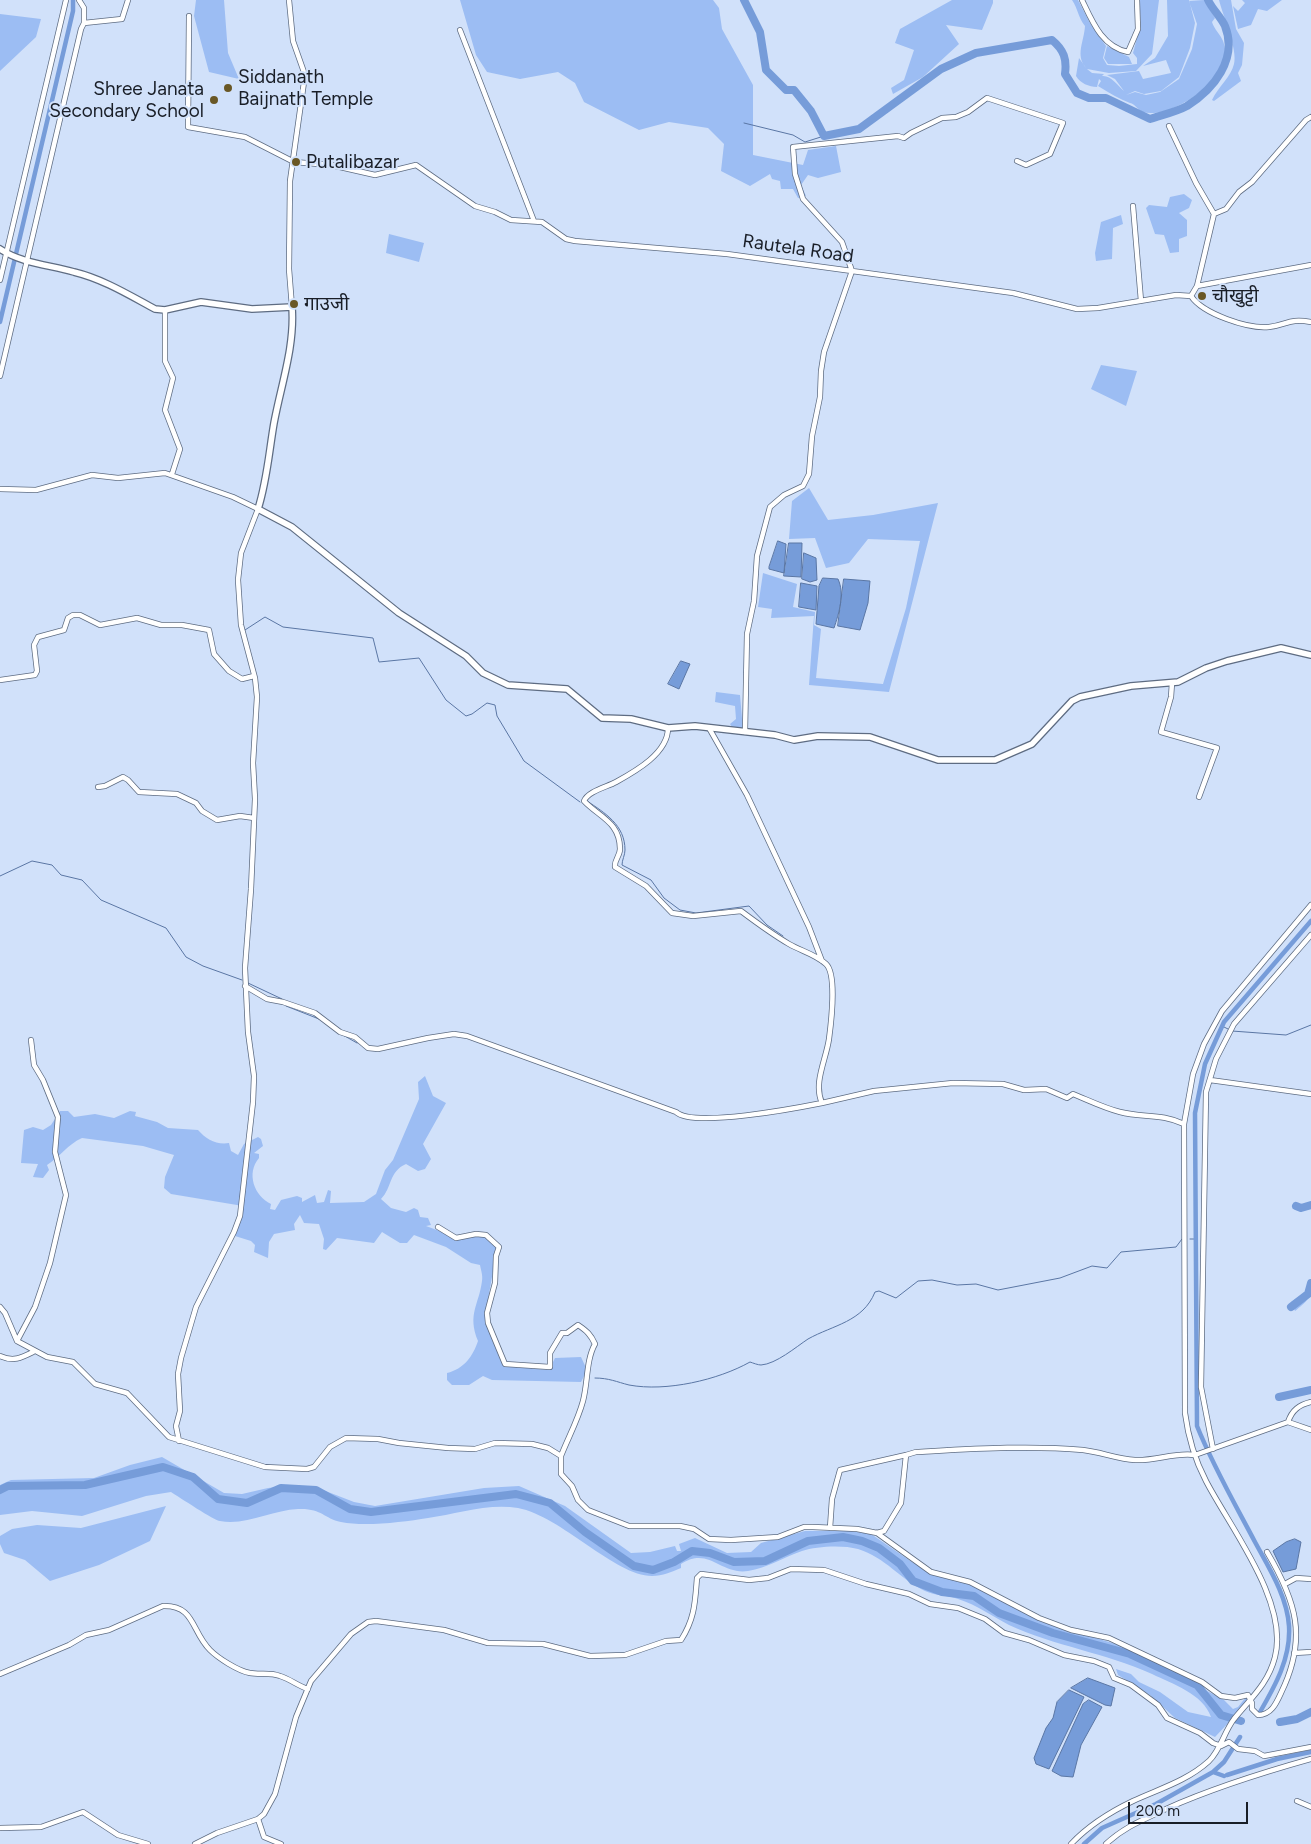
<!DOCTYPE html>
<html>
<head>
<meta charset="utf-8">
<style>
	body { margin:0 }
	#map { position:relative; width:1311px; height:1844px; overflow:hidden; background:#d1e1fa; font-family:Figtree,sans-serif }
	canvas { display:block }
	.scale { position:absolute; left:1128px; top:1802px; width:120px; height:22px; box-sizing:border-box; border:2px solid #191e27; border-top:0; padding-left:6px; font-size:15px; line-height:18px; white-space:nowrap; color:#191e27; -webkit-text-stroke:4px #d1e1fa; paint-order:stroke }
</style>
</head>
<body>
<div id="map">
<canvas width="1311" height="1844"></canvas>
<div class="scale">200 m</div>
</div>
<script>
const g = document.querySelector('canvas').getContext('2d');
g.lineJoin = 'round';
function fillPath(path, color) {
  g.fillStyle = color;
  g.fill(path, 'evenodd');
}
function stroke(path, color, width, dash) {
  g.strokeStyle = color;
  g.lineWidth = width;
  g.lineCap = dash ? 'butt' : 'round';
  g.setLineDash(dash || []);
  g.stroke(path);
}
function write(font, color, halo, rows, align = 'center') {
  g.font = font + ' Figtree,"Noto Sans Devanagari",sans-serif';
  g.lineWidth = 4;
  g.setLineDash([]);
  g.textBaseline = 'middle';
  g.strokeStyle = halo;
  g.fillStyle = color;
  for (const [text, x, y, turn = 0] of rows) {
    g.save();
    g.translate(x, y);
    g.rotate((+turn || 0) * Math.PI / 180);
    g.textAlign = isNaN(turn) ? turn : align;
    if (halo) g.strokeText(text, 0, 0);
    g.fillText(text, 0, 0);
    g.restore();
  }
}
const green = new Path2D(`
	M196,0h28l4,53 11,26 -30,-7 -15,-56z
	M460,0h253l6,8 3,21 31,56v70l50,10 5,-15 28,-4 5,26 -23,6 -10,-3 -7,10 5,11 -8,2 -5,-9h-12l-1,-8 -8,-2 -2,-5 -20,12 -29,-15 3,-27 -16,-16 -39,-6 -30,8 -55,-28 -9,-19 -17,-11 -38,7 -33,-7 -11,-17z
	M952,0h41v3l-11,27 -36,-5 13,19 -36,33 -30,17 -2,-6 13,-8 10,-30 -19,-7 5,-14z
	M1072,0h6l12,23 16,23 -3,12 4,7 12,1 18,-2v-6l-4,-5 8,-30 -2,-23h20l-7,54 -16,17 -27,2 -22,-4 5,4 12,1 -2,2c9,-1 15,9 22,15l-9,-12 -8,-4 32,-4 4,8 28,-6 -5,-13 -23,6 12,-8 13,-22 -1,-36h22l6,23 -5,25 -11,29 -18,14 -17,3 -9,-3 -9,4 9,-3 11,3 14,-3 19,-13 13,-30 5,-25 -8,-23 15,-1 11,18 -3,4c4,12 13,14 13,30 2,29 -55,68 -82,60 -5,-2 -8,-8 -13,-9 -10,-4 -21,-10 -32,-17l3,-5 -2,-2 -2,8c-8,0 -17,-4 -21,-11l3,-18 7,10c-11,-13 -2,-26 -1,-42 -7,-9 -7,-17 -13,-26z
	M1219,0h12l5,29 8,14 -2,22 -4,8 3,8 -27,20 -2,-1c6,-13 19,-23 22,-36 4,-14 -11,-48 -15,-64z
	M1242,0h40l-15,11 -9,-2 -7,16 -13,4 -5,-23 5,5 7,-8z
	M0,14l41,5 -5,18 -36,34z
	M1107,46l22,11 3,7h-24l-4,-6z
	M1184,194l8,6 -3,8 -10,5 8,7v16l-8,3v13l-9,1 -6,-18 -9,-1 -9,-26 3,-3 18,2 3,-10z
	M1121,215l2,9 -10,4 -1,31 -16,2 -1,-8 6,-31z
	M389,234l35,9 -5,19 -33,-9z
	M1101,365l36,6 -11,35 -35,-17z
	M809,488l19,32 45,-5 65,-12 -49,189 -80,-7 5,-69 -43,2 1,-9 -14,-2 5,-34 34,11 -4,23 22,5 -1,13 7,4 -5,49 67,6 23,-76 14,-67 -52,-2 -19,24 -23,5 -11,-30 -26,1 3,-38z
	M716,692l24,3 3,35 -6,5 -7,-11 6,-5 -1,-13 -20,-4z
	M425,1076l8,20 13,7 -23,41 8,15 -6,10 -7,2 -12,-7c-17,7 -14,24 -25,35l10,9 15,4 8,-4 4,2 2,7 8,1 3,7 -5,1 35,13 11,-3h13l12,12 -12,69 14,40 5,9 45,4 6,-12 26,-1 6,13 -6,12 -89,-2 -9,-4 -14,9h-17l-5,-5v-7c17,-4 26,-17 31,-32 -11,-27 1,-36 4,-60 1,-5 -1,-11 -2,-16l-9,-2 -25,-16 -32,-12 -7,8h-7l-18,-11 -8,11 -37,-5 -11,12 -3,-1 1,-10 -5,-15 -15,-1 -4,-8 -6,9 1,6 -21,4 -5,8 -1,16 -14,-6 1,-7 -4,-4 -16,-5 8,-30 -72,-12 -7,-6 1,-11 9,-22 -31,-9 -61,-8c-14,6 -22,19 -35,27l2,5 -6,8 -10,-1 5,-13 -17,-1 3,-33 9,-3 10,3 8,-5 9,-14h8l6,6 21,-3 19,4 16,-7 6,1 -1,4 22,6 11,6 30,2c8,9 18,15 31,13l2,8 7,4 6,-11 14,-7 3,2 2,7 -9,7 5,1v4c-13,15 -5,38 12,46l-1,5 5,1 6,-10 16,-4 5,2v4l13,-7 2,8 7,-1 4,-12 3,1 -1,12 34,-1 12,-8 9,-24 8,-10 26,-61 -1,-17z
	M1311,1284c0,15 -5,18 -16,27l-4,-9 16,-11z
	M162,1457l62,36 18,1 26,-6 27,-3 28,5 31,12 21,4 109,-18 35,-2 46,20 66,47 19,-1 25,-6 2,5h4l-2,-7 16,-6 32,15 24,-1 10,-9 44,-12h45l21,3 41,28 25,14 33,8 72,38 77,23 90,47 15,8 9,9 5,-2 8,-10 3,4 -34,36 -40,-19 -25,-23 -32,-20 -2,-6 15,5 8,8 21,10 28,20 23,5c-8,-23 -38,-33 -59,-43 -46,-21 -98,-28 -143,-49 -17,-9 -32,-20 -51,-26 -10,-4 -23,-3 -33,-8 -24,-11 -40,-34 -67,-42 -15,-4 -41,-3 -56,2 -18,6 -35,17 -54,20 -28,4 -39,-25 -67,-7v4c-10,4 -18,8 -29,8 -37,0 -91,-60 -134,-68 -30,-5 -62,6 -90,10 -25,4 -63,9 -87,4 -18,-4 -19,-14 -43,-13 -26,1 -52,17 -78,12 -5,0 -41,-24 -49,-29l-25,4 -64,20 -50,-5 -32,4v-30l11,-5 83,-2 36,-13z
	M166,1506l-16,35 -51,24 -49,16 -25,-21 -21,-7 -4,-9v-8l12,-7 25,-4 44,3z`);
const water = new Path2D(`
	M778,541l8,3 -2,29 -15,-4v-2z
	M789,543h13l-1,34 -17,-1z
	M804,553l12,5 1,22 -7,2 -8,-3z
	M823,578l15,1c7,15 1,34 -4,49l-18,-4 3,-38z
	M844,579l26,2 -2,22 -8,27 -22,-4z
	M801,583l16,3 -1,24 -17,-3z
	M681,661l9,3 -11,25 -11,-5z
	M1295,1539l6,3 -5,27 -13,3 -10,-21 13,-9z
	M1088,1678l27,10 -4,18 -6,-1 -34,-17z
	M1069,1690l15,7 -35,72 -13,-5 -2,-6 12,-30 7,-10 4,-16z
	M1089,1700l13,7 -21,38 -8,32 -12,-1 -9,-5 31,-67z`);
const stream = new Path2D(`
	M744,123l49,12 12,7 19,-6
	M245,630l20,-13 18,10 90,11 6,24 40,-4 27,42 20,16 6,-2 15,-11 8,2 2,11 27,45 56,41
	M587,801c18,12 38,24 38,49 0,5 -3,10 -3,15l29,15 13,18 16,12 16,3 53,-7 18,19 16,11
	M0,876l32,-15 20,4 9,10 21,5 19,20 65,28 20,29 17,9 39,14
	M248,983l34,16
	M286,1006l33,13
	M1222,1026l6,3
	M1232,1031l54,4 25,-10
	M343,1035l14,8
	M1190,1239h5
	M595,1378c14,0 22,4 34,7 37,7 89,-5 121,-23 3,1 8,3 11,3 15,-1 35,-18 47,-26 25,-14 55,-17 67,-47l4,-1 17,7 22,-17 14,-1 25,5 19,-1 22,6 62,-12 32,-12 15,2 14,-16 55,-5 6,-8`);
const canal = new Path2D(`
	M0,322l73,-311v-11
	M1260,1712c15,-26 31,-54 29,-86 -2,-30 -20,-58 -34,-84 -20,-38 -42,-76 -58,-116l-2,-313 10,-49 19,-42 87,-101
	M1213,1772l11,4
	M1227,1775l50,-16 34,-7
	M1084,1844l18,-16 54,-24 57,-32 11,-10 16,-25`);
const river = new Path2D(`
	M744,0l16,32 6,38 20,20h8l17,21 13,25 35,-7 82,-60 35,-16 76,-13c12,10 15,19 13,34l12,19 12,5h17l44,21c12,-4 26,-7 37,-13 27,-17 51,-47 38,-80 -4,-9 -13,-17 -17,-26
	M1296,1206l5,2 10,-3
	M1291,1307l17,-13 3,-11
	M1279,1397l32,-7
	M0,1490l8,-4 77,-1 78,-18 30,10 25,22 29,4 34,-15 35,2 34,19 21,3 145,-18 34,9 35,29 49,34 19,4 21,-8 18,-11 18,2 24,9 31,-1 43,-20 35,-4 19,4 17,7 21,16 13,17 29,11 32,4 25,17 54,20 77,21 67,31 24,30 20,6
	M1280,1722l17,-3 14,-7`);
const minor = new Path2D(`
	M79,0l5,8v15
	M289,0l4,41 12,34 -15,106 -1,88 3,38
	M1082,0c10,21 20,47 46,52l10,-23 -1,-29
	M189,16l-1,111 57,10 49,25 37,3 44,10 41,-10 59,41 20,6 16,8 31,2 24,17 9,2 152,13 125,17 161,22 64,16 21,-1 78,-13 15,1
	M460,30l74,191
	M1169,126l27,57 18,31 -17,72 -6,10
	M1133,206l8,95
	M1214,214l12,-5 13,-17 13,-10 54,-62 5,-3
	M0,280l66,-280
	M1197,286l114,-21
	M1191,296c12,18 57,33 78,31 19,-2 19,-9 42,-5
	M165,310v51l8,17 -8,32 15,39 -8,25
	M0,376l81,-347 3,-6 38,-4 6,-19
	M0,489l36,1 56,-15 26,3 47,-5 68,24 25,12 -17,44 -3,27 3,45 14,53 2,19 -4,66 2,36 -4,90 -6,79 3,64 6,44 -1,26 -13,114 -6,16 -38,75 -15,51 -3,16 2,37 -4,15 3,15
	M0,680l35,-5 2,-4 -3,-26 4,-8 26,-7 4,-12 5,-3h7l20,10 37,-7 24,7h21l27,5 5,24 15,17 13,8 12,-3
	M1172,683l-1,14 -10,35 56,16 -18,49
	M668,728c0,25 -32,43 -52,54 -9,5 -28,9 -32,19 15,16 36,21 36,48 0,7 -6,11 -5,18l31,19 26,27 21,3 48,-5c16,12 31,23 48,33 12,7 26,10 37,20 11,10 5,60 3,75 -3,21 -16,44 -7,64l52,-12 79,-8 50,1 21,6 22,-1 21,9 6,-4c15,6 31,14 47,18 23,6 41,1 64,12
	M709,728l38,67 62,132 13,34
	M745,732l2,-98 7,-33 3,-45 13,-49 14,-12 19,-9 6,-12 3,-38 8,-39 1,-26 3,-19 28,-81 -10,-29 -39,-43 -8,-25 -2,-27 105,-11 6,2 7,-5 31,-15 14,-1 12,-5 19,-14 76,25 -13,31 -24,11 -9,-4
	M98,787l7,-1 18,-9 5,3 11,12 38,2 19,9 6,8 15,9 23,-4 14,2
	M245,986l22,13 16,3 32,11 25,19 15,5 13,11 10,1 50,-11 26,-4 13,2 209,76c17,16 121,-4 146,-9
	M1210,1080l101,14
	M438,1227l18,11 20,-4 10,1 13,12 -3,9 -1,27 -8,30 1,10 17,41 45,3v-14l12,-20h5l11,-8c9,6 13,10 17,19 -9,16 -7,38 -12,57 -5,19 -15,37 -22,55
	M0,1307l5,6 12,28 30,16 26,5 22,22 32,9 42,44 96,30 42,2 7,-2 16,-20 16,-9 32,1 21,4 49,5 27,1 20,-6 37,1 16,4 13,8v18l11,12 6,14 10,10 41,16h51l14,3 15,10 22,1 47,-3 26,-10h9l44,2 20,4 7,-2 17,-28 5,-48 10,-3c55,-3 112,-7 167,-2 18,2 34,9 52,10 21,1 40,-8 60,-5l93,-33 23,8
	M17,1341l18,-34 15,-44 16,-68 -11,-43 3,-35 -15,-37 -9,-15 -3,-25
	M0,1356c13,6 21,2 33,-4
	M1288,1422c4,-12 11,-17 23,-20
	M1213,1449l-12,-62 5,-295 10,-33 18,-35 77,-89
	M830,1528l2,-29 8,-29 66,-15
	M877,1533l54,39 39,10 69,36 32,12 38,8 93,44 19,14 14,2 13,-3 4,8v6l6,6c13,0 18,-11 23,-22 27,-55 15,-92 -14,-141
	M1285,1584l11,-6 15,1
	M1294,1653l17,-1
	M0,1674l69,-29 17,-10 23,-5 54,-24c32,-1 28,25 47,44 8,8 28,21 40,23 10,2 20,-1 30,3 10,3 18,10 28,13
	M1297,1801l14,6
	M258,1819l6,18 17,7
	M0,1828l41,-1 42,-15 35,23 30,9
	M195,1844l22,-11 41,-14 6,-5 11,-20 21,-77 15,-36 40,-47 17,-12 8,-1 68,9 44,13 55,1 47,12 35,-1 41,-14 15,-1c14,-22 14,-38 16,-62l4,-4 48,6 19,-2 23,-9 33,1 42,14 43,10 21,10 28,4 27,11 19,14 25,7 35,15 30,6 15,6 5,11 17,7 27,20 9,13 33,15 13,10 8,3 8,-4 9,7 17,2 9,5 47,-9
	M1071,1844c17,-18 39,-32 62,-43 26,-12 54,-20 76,-40 12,-12 15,-29 25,-42 17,-21 34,-35 41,-62 14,-55 -44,-128 -69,-176 -11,-21 -18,-45 -21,-68l-1,-289 9,-50 11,-30 18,-33 89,-106
	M1106,1844c18,-17 37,-24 60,-35 47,-21 95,-36 145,-50`);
const tertiary = new Path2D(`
	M0,249c21,14 49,16 74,23 29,7 55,23 81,37l10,1 36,-8 51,7 40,-2c3,39 -11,78 -18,116 -5,29 -7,58 -16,86l34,18 107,86 67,43 17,17 25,12 59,4 35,29 29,1 37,9 27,-2 80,9 19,5 24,-4 52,1 68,23h57l37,-16 40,-43 8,-4 51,-11 47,-4 28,-14 21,-7 54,-13 30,7`);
const markers = [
	[228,88,5,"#695725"],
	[214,100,5,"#695725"],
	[296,162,5,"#695725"],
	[1202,296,5,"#695725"],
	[294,304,5,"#695725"]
];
const poiNames = [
	["Siddanath",238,77],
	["Baijnath Temple",238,99],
	["Shree Janata",204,89,"right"],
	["Secondary School",204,111,"right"],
	["Putalibazar",306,162],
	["चौखुट्टी",1212,296],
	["गाउजी",304,304]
];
const streetNames = [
	["Rautela Road",798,249,8]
];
fillPath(green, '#9cbdf3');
fillPath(water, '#769cd9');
stroke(water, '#5a76a4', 1);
stroke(stream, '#5a76a4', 1);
stroke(canal, '#769cd9', 4.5);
stroke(river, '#769cd9', 8);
stroke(minor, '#5e6c82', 6);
stroke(tertiary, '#5e6c82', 8);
stroke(minor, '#fff', 4.5);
stroke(tertiary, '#fff', 5.5);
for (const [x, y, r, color] of markers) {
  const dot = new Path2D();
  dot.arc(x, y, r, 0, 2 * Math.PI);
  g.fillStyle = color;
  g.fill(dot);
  stroke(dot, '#d1e1fa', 2);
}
write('19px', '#191e27', '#d1e1fa', poiNames, 'left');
write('19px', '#191e27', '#d1e1fa', streetNames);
</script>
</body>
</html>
